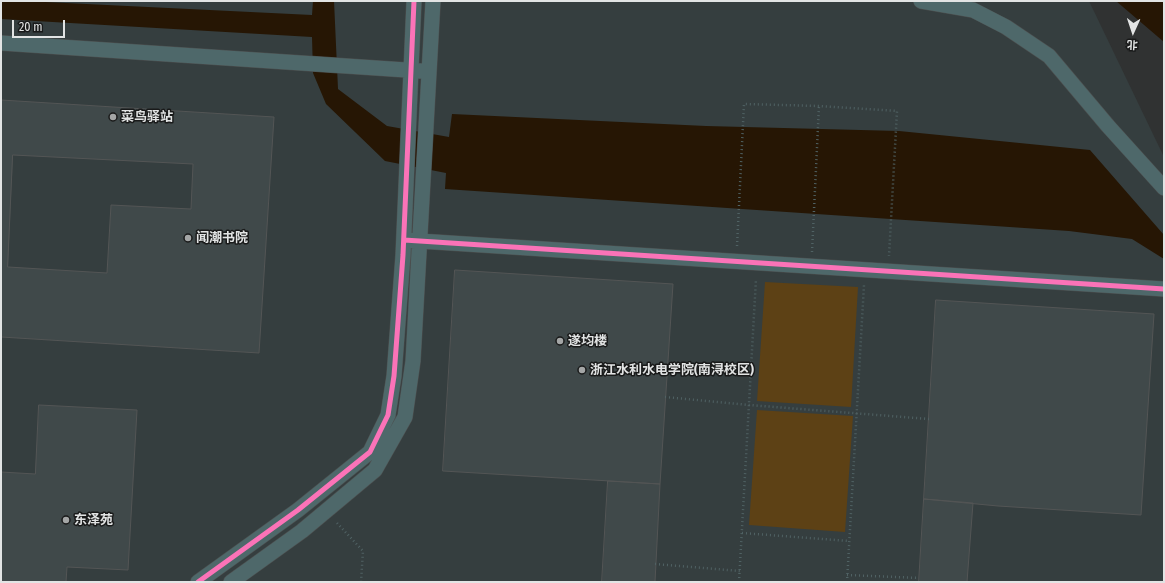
<!DOCTYPE html>
<html>
<head>
<meta charset="utf-8">
<style>
	body { margin:0 }
	#map { position:relative; width:1165px; height:583px; overflow:hidden; background:#303232; font-family:"Fira Sans Condensed","Noto Sans SC",sans-serif }
	canvas { display:block }
	.frame { position:absolute; inset:0; border:2px solid #e2e4e4; pointer-events:none }
	.north { position:absolute; left:1113px; top:12px; width:40px; height:40px; -webkit-text-stroke:3px #191a1a; paint-order:stroke; rotate:183deg; font-size:11px; font-weight:700; line-height:16px; text-align:center; color:#e2e4e4 }
	.north::after { content:''; display:block; margin:auto; width:14px; height:18px; background:#e2e4e4; clip-path:polygon(50% 0,100% 100%,50% 72%,0 100%) }
	.scale { position:absolute; left:12px; top:20px; width:53px; height:18px; box-sizing:border-box; border:2px solid #e2e4e4; border-top:0; padding-left:5px; font-size:12px; line-height:14px; white-space:nowrap; color:#e2e4e4; -webkit-text-stroke:3px #191a1a; paint-order:stroke }
</style>
</head>
<body>
<div id="map">
<canvas width="1165" height="583"></canvas>
<div class="frame"></div>
<div class="north">北</div>
<div class="scale">20 m</div>
</div>
<script>
const g = document.querySelector('canvas').getContext('2d');
g.lineJoin = 'round';
function fillPath(path, color) {
  g.fillStyle = color;
  g.fill(path, 'evenodd');
}
function stroke(path, color, width, dash) {
  g.strokeStyle = color;
  g.lineWidth = width;
  g.lineCap = dash ? 'butt' : 'round';
  g.setLineDash(dash || []);
  g.stroke(path);
}
function write(font, color, halo, rows, align = 'center') {
  g.font = font + ' "Fira Sans Condensed","Noto Sans SC",sans-serif';
  g.lineWidth = 3;
  g.setLineDash([]);
  g.textBaseline = 'middle';
  g.strokeStyle = halo;
  g.fillStyle = color;
  for (const [text, x, y, turn = 0] of rows) {
    g.save();
    g.translate(x, y);
    g.rotate((+turn || 0) * Math.PI / 180);
    g.textAlign = isNaN(turn) ? turn : align;
    if (halo) g.strokeText(text, 0, 0);
    g.fillText(text, 0, 0);
    g.restore();
  }
}
const built = new Path2D(`
	M1,1h1088l75,156v425h-1163z`);
const green = new Path2D(`
	M765,282l93,5 -7,120 -94,-6z
	M757,410l96,6 -8,116 -96,-7z`);
const water = new Path2D(`
	M1,1h24l287,14 1,-14h21l4,88 49,37 62,11 3,-23 254,12 193,5 191,19 74,85v24l-32,-20 -63,-8 -624,-42 1,-16 -61,-12 -59,-57 -13,-31 -1,-36 -311,-18z
	M1116,1h48v41z`);
const building = new Path2D(`
	M1,100l273,17 -15,236 -258,-16zM13,155l180,9 -2,45 -80,-4 -4,68 -99,-6z
	M455,270l218,14 -13,200 -217,-13z
	M936,300l218,14 -13,201 -143,-9 -74,-7z
	M39,405l98,5 -9,160 -61,-3 -1,15h-65v-110l34,2z
	M608,481l52,3 -5,98h-53z
	M924,499l49,4 -6,79h-48z`);
const path = new Path2D(`
	M737,246l7,-142 75,2 78,5 -8,145
	M812,252l7,-146
	M665,397l84,8 180,14
	M337,523l26,28 -2,31
	M742,533l107,8
	M655,564l85,7
	M847,575l72,3
	M739,582l17,-303
	M847,582l17,-297`);
const minor = new Path2D(`
	M921,1l52,9 33,17 43,29 59,70 56,62
	M1,43l420,28
	M404,240l760,49
	M198,582l100,-72 72,-58 18,-37 6,-39 9,-121 11,-254
	M231,582l71,-51 73,-61 30,-53 8,-56 20,-360`);
const cycleway = new Path2D(`
	M404,240l760,49
	M198,582l100,-72 72,-58 18,-37 6,-39 9,-121 11,-254`);
const markers = [
	[113,117,4,"#a4a6a6"],
	[188,238,4,"#a4a6a6"],
	[560,341,4,"#a4a6a6"],
	[582,370,4,"#a4a6a6"],
	[66,520,4,"#a4a6a6"]
];
const poiNames = [
	["菜鸟驿站",121,117],
	["闻潮书院",196,238],
	["遂均楼",568,341],
	["浙江水利水电学院(南浔校区)",590,370],
	["东泽苑",74,520]
];
fillPath(built, '#353e3f');
fillPath(green, '#5d4115');
fillPath(water, '#261604');
fillPath(building, '#40494a');
stroke(building, '#535555', 1);
stroke(minor, '#4c4e4e', 16);
stroke(path, '#506264', 2.5, [1, 3]);
stroke(minor, '#4e686a', 15);
stroke(cycleway, '#fb73b8', 5);
for (const [x, y, r, color] of markers) {
  const dot = new Path2D();
  dot.arc(x, y, r, 0, 2 * Math.PI);
  g.fillStyle = color;
  g.fill(dot);
  stroke(dot, '#191a1a', 1.5);
}
write('bold 13px', '#e2e4e4', '#191a1a', poiNames, 'left');
</script>
</body>
</html>
